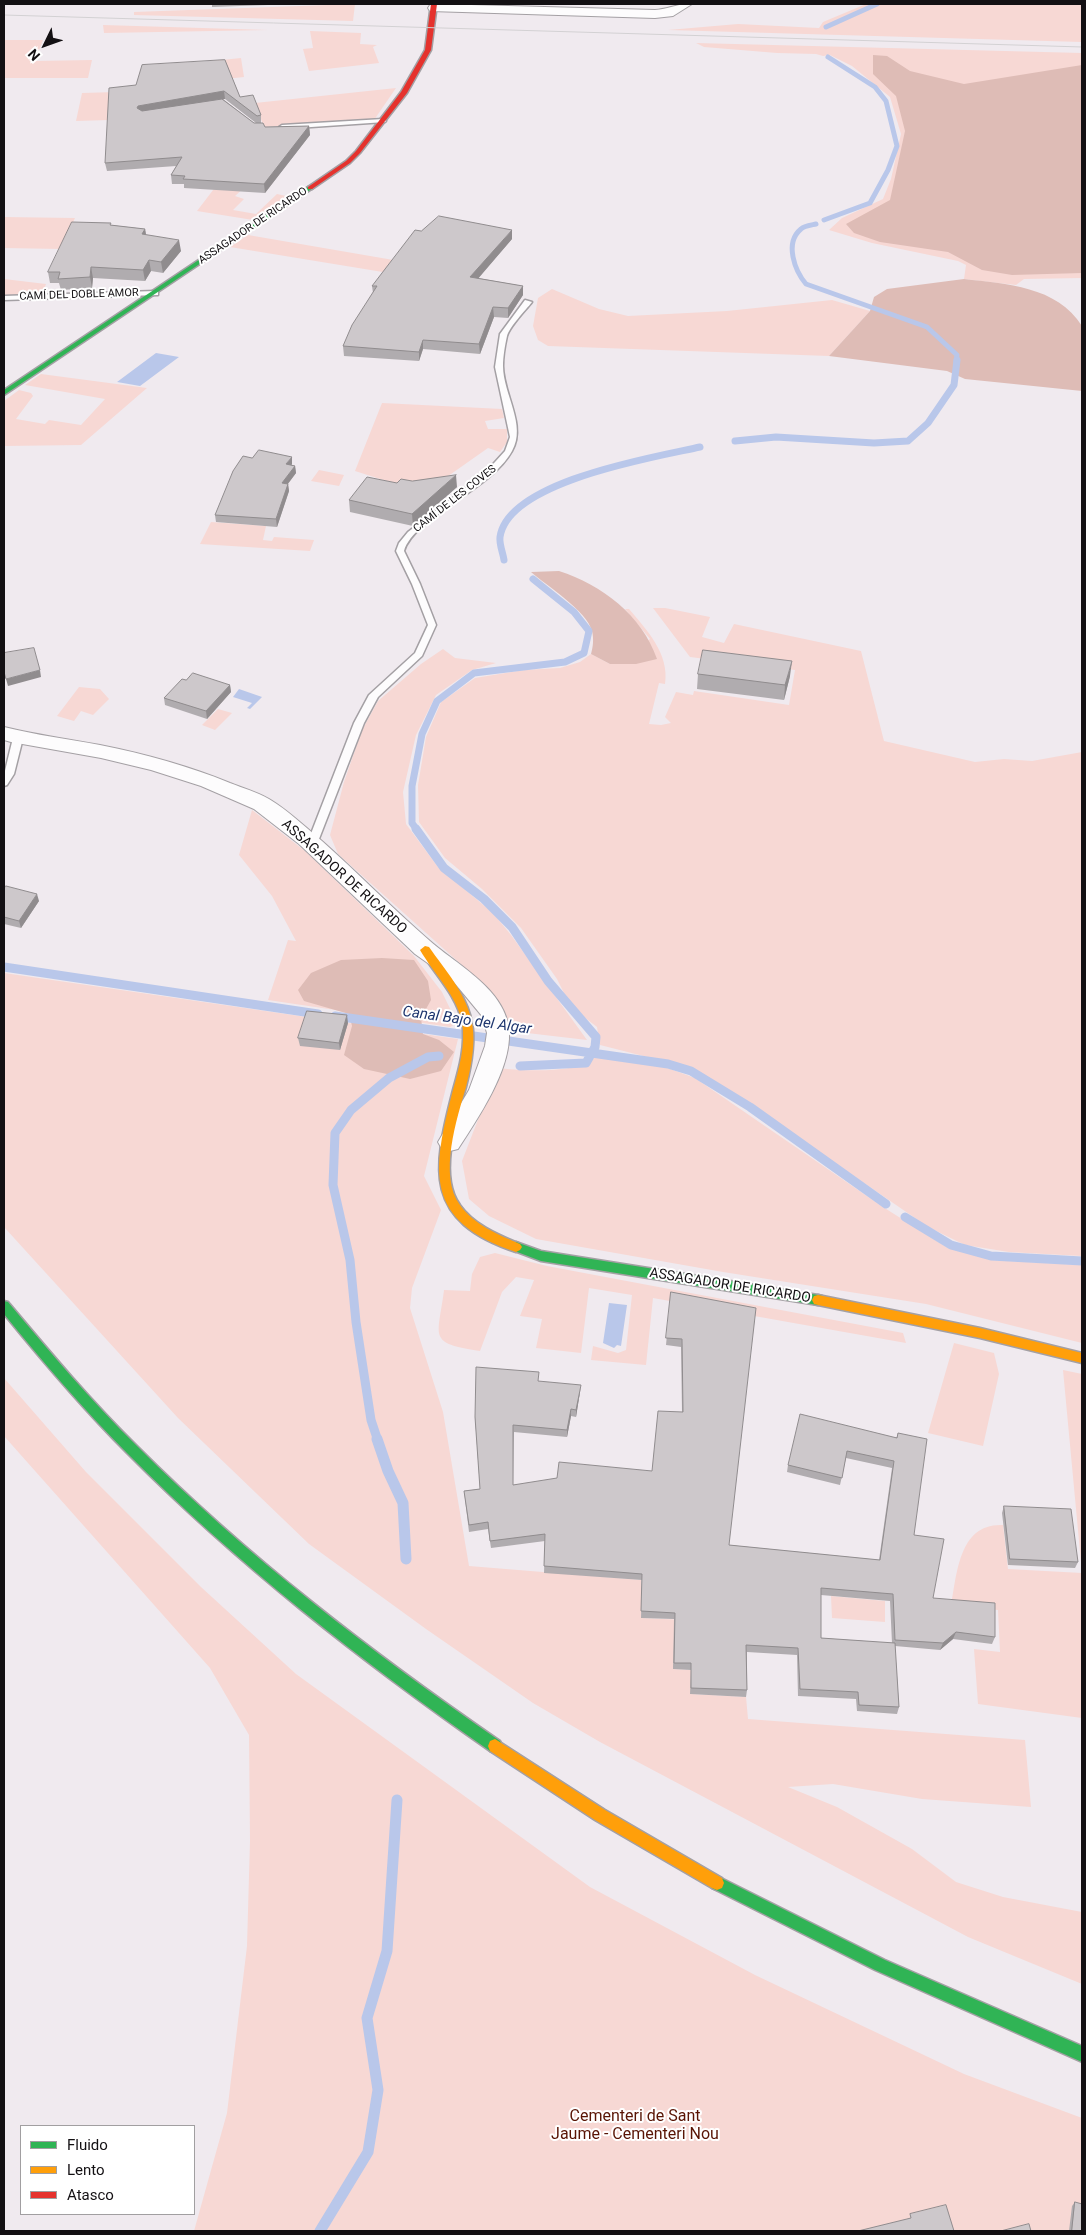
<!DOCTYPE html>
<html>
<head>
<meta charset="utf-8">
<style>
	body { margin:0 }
	#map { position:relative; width:1086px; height:2235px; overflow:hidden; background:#f0eaef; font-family:Roboto,sans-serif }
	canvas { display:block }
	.frame { position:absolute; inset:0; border:5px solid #131013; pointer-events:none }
	.legend { position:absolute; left:20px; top:2125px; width:175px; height:90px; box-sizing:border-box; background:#fff; border:1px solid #a19fa1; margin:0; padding:6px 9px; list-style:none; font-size:15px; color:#131013 }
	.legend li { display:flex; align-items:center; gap:10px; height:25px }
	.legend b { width:25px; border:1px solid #a19fa1 }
	.north { position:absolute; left:20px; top:20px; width:50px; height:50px; -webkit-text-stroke:4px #fff; paint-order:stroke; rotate:228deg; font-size:14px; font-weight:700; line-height:20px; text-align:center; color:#131013 }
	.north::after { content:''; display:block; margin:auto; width:18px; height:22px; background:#131013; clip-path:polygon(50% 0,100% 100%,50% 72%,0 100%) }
</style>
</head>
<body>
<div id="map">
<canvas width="1086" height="2235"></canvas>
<div class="frame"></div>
<ul class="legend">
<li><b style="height:6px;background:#30b455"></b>Fluido</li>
<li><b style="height:6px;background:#ff9f0a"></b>Lento</li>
<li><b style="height:6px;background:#e5322d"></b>Atasco</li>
</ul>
<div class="north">N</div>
</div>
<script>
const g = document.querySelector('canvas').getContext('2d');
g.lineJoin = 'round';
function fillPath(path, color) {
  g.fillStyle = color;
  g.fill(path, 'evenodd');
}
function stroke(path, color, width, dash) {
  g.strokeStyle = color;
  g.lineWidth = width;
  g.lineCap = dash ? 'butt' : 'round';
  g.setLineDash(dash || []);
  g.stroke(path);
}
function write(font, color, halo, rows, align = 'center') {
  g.font = font + ' Roboto,sans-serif';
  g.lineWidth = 4;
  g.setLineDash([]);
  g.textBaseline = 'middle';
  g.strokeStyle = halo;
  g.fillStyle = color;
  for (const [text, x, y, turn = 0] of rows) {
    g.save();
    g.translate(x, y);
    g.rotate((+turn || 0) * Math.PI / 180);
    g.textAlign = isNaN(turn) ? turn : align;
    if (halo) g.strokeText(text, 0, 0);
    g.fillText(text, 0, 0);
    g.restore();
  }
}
const green = new Path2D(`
	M355,4l-2,17 -219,-6v-3z
	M866,4h216v38l-414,-12 70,-6 81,4 4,-6z
	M103,25l165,5 -164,3z
	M310,31l51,2 -1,11 17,1 -4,2 6,16 -70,8 -6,-22 10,-1z
	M4,40h39l-8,21 57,-1 -4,18h-84z
	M696,43l386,10v225l-58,1 -8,6 -52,-6 2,-14 -8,-4 -86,-18 -43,-13 13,-12 41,-19 8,-20 10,-45 -11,-37 -38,-31 -22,-11 -7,1 -7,-2 -39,-1 -73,-6z
	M241,58l3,19 -18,2 -14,-18z
	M396,88l-22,32 -110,7 -9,-24z
	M116,92l-7,28 -33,1 6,-28z
	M223,177l22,10 -10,9 9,3 -11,11 23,4 21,-20 9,2 -33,24 -56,-9z
	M4,217l71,1 -14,31 -57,-1z
	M248,235l157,27 -10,12 -165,-27z
	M4,279l42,5 -4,10 -38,2z
	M552,289l47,20 29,7 99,-5 105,-11 38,11 -41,45 -281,-10 -10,-6 -5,-14 5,-28z
	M41,374l106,14 -66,57 -77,1v-45l15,-11 12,3 2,3 -17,23 29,5 4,-4 32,5 24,-26 -80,-14z
	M382,403l120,6 2,9 -19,3 3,8h19v13l-7,10 -12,-4 -64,45 -69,-22z
	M319,470l25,5 -5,11 -28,-5z
	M211,522l55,4 -3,14 9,1 2,-4 40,3 -4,11 -110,-7z
	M653,608h12l45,9 -8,20 22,6 10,-19 127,27 23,90 91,21 29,-3 28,2 50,-9v504l-73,-4 -44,-7 -37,-18 -180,-124 -46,-29 -19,-8 -83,-21 -3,-18 -17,-13 -14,-17 -9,-18 -36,-51 -39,-39 -37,-31 -26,-36 -1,-37 8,-48 15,-35 34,-24 49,-8 36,-2 20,-6 11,-8 19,10 40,-25 -25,-30h4c17,20 41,45 36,75l-6,-1 -10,41 12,1 10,-2 -6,-6 11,-25 17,3 1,-4 95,14 6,-35 -105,-13z
	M443,649l12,9 41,5 -24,7 -36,25 -20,40 -13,57 3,32 32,43 55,46 18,22 76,105 -77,-9 -27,-47 -145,-130 -8,-19 14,-53 18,-52 16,-29 43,-37z
	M79,687l21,2 9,10 -16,16 -12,-4 -7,10 -17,-5z
	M218,709l14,4 -17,17 -13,-5z
	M252,810l53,41 109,105 28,36 15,31 -7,4 -182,-27 20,-60 8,1 -24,-45 -33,-41z
	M4,973l454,66 -34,137 17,34 -29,78 -2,20 33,104 26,154 172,14v38l93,4 -61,47 18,1v24l55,3 2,22 277,21 6,67 -109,-8 -89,-15 -45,3 49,20 75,42 44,33 47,15 79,15v72l-114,-47 -368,-195 -67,-39 -107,-74 -117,-85 -131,-126 -174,-191z
	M595,1057l67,9 33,12 188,129 65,41 44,12 90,5v78l-156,-39 -203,-32 -187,-33 -47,-23 -20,-17 -7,-38 36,-93c21,3 84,6 97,-11z
	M495,1253l52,13 356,67 3,10 -253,-45 -7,67 -55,-5 2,-14 25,7 8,-3 6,-55 -43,-7 -8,65 -45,-5 6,-29 -22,-3 14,-36 -18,-3 -14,15 -22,59c-53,-8 -42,-13 -36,-61l26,1 2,-17 8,-17z
	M954,1343l40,10 5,21 -16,72 -55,-13z
	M1063,1370l19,4v344l-104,-14 -4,-55 26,3 -2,-42 -47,-4c6,-33 8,-83 52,-81l5,44 74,4z
	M4,1378l82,94 115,115 95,87 294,213 165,88 209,99 118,44v113h-888l33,-118 20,-167 3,-105 -1,-106 -39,-67 -206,-232z
	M831,1596l54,5v21l-53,-4z`);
const forest = new Path2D(`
	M873,55l14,1 23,15 54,13 118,-19v208l-70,2 -30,-5 -34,-18 -68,-10 -26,-9 -8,-9 44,-24 15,-69 -9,-35 -23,-22z
	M964,279c42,5 93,7 118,47v65l-117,-12 -18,-8 -118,-15 41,-45 4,-14 13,-8z
	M559,571c43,14 83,44 98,88l-21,5h-26l-19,-10c2,-7 3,-15 1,-23 -5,-20 -45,-45 -61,-59z
	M382,958l32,2 14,21 3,19 -10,18 2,16 16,6 15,12 -13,19 -31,8 -46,-10 -20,-14 8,-29 -3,-12 -45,-13 -6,-11 13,-17 30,-13z`);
const water = new Path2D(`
	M156,353l23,4 -39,29 -23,-4z
	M239,689l23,8 -12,12 -3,-1 5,-5 -19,-6z
	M609,1303l18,2 -6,41 -4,-1 -3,3 -11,-5z`);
const streamFar3 = new Path2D(`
	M826,27l51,-23
	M824,220l46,-17 18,-33 9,-24 -11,-45 -11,-14 -47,-30
	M816,224c-4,1 -12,2 -15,5 -17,14 -6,42 5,55l121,43 30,28 -1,6`);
const streamFar2 = new Path2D(`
	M735,441l41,-4 98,6 34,-2 20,-18 26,-38 3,-25
	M504,560c-1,-7 -5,-16 -4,-23 8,-56 155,-80 200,-90
	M417,830l-5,-7v-37l10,-52 15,-33 37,-28 91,-11 19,-9 5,-22 -15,-19 -41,-33`);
const streamFar1 = new Path2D(`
	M416,829l28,39 40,31 28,28 36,54 48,56 -1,10 -9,16 -66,3
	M4,967l314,47
	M335,1016l333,48 23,7 59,36 136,97
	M905,1217l46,28 40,11 91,5
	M378,1441l-7,-21 -15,-98 -6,-62 -17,-75 2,-52 16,-23 38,-32 39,-21 11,-1`);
const stream = new Path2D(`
	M377,1439l11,32 15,32 3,56
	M320,2231l48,-79 10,-62 -11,-72 20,-67 10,-151`);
const lane = new Path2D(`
	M383,119l3,2 -1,1 -103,7 -3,-2 3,-2z
	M155,291h3v4l-154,5v-4z
	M525,300l7,2c-7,9 -22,24 -25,34 -2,9 -4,21 -4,30 0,28 24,59 9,85 -22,40 -97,65 -108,100l16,33 16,41 -14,31 -44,41 -14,26 -47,121 -5,3 -4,-1 -1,-2 47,-121 15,-28 46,-42 13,-28 -16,-41 -16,-33 3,-8 9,-11 77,-59 20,-22 5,-14 -15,-70 5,-33z
	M18,735l5,3 -9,36 -7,11 -3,1v-11l9,-37z`);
const street = new Path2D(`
	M434,4l221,6c14,-1 23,-7 37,-6l-19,12 -18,2 -225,-7 -2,-3 2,-3z
	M4,727c32,8 64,12 96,18 45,9 89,21 130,38 13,5 27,9 39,16 19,11 36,28 53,42 37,33 71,68 108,100 27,24 77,49 79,91 2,38 -31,86 -51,117l-8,2 -8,-2 -4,-7 31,-52 16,-44 2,-13 -5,-17 -29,-35 -38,-27 -116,-110 -45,-35 -53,-23 -50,-16 -50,-12 -90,-16 -7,-2z`);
const fast = new Path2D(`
	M308,187l5,1 -309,207v-5z
	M516,1242l25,9 277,44 4,1 2,4 -2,4 -4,1 -277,-44 -29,-11 -2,-3 2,-3z
	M4,1301l4,1c42,50 83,99 129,144 111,111 234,206 363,295l2,5 -2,5 -5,2 -5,-2c-129,-90 -252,-186 -363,-298 -44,-44 -84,-91 -123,-139z
	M717,1876l168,84 197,86v16l-207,-92 -163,-82 -2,-5 2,-5z`);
const slow = new Path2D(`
	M425,946l4,1c16,23 38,47 43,76 4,20 -1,44 -6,64 -9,31 -28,89 -6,118 14,20 39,30 60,39l2,3 -2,3 -4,2c-93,-31 -84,-81 -63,-162 6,-21 13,-46 9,-68 -6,-28 -28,-48 -42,-72z
	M818,1295l162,33 102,25v10l-102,-25 -162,-33 -4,-1 -2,-4 2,-4z
	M495,1739l110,71 117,68 2,5 -2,5 -5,2 -5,-2 -117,-68 -105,-69 -2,-5 2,-5z`);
const jam = new Path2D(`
	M431,4h6l-6,46 -24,43 -47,60 -10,10 -38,26h-4v-2l38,-26 10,-10 45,-59 24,-42z`);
const tram = new Path2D(`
	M4,15l1078,32`);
const wall = new Path2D(`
	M212,4h56v1l-56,2z
	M225,60l15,37 21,18v8l4,4 44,-1 1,9 -45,58 -81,-5v-4h-12l-1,-9 5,-9 -69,5 -2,-8 31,-78zM223,99h2l31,24h-2z
	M111,225l34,4 1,6 35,16 -18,22 -12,-2 -6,10 -52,-3 -1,10 -31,2 -2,-7h-9l-2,-11z
	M512,239l-34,39 45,8v9l-15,23 -14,-1 -14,37 -57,-5 -4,12 -75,-5 -1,-10 30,-53 -1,-7z
	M292,464v1l3,1 1,7 -8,11 1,7 -12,36 -61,-5 -1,-7z
	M412,481l45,6 -44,39 -63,-14 -1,-12 48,-17z
	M698,674l92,2 -6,24 -87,-11z
	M186,680l44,5 1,7 -24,27 -42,-14 -1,-7z
	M4,889l35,12 -18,27 -17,-4z
	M348,1023l-8,27 -40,-4 -2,-8z
	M671,1292l58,253 150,15 13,-92 -46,-10 -6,27 -53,-13 1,-7 109,-28 1,-4 16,102 19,63 62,39 -3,7 -39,-5 -13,11 -45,-4 4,61 -2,7 -40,-3 -1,-12 -58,-3 -1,-41 -50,-3v38l-1,7 -56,-3 1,-24 -18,-1 1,-50 -33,-1 1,-38 -98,-7 1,-32 -54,7 -3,-19 -19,3 -5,-41 16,-2 -5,-72 63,-36 42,11 -4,25 -5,-1 -4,21 -53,-5 -1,53 139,-14 30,-59 -1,-65 -15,-2zM821,1595l69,6 2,42 -71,-5z
	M1004,1506l74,56 -3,6 -67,-3 -6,-52z
	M1075,2202l7,29h-13l3,-25z`);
const shadedWall = new Path2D(`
	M224,91l1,8 -85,15 -3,-6 1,-2z
	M309,126l1,9 -45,58 -1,-9z
	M145,229l2,11 -5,-6z
	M512,230v9l-41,48 -1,-10z
	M179,240l2,11 -18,22 -2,-11z
	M149,260l2,11 -6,10 -2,-11z
	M91,267l2,11 -1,10 -2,-11z
	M523,286v9l-15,23v-10z
	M493,307l1,10 -14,37 -1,-10z
	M423,340v9l-4,12v-9z
	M292,457v7l-5,7 -1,-7z
	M295,466l1,7 -13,17 -1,-7z
	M456,475l1,12 -44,39 -1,-12z
	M288,484l1,7 -12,36 -1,-8z
	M792,661l-2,15 -6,24 1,-15z
	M40,670l1,7 -33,9 -2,-7z
	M230,685l1,7 -24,27 -1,-8z
	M37,894l2,7 -18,27 -2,-7z
	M347,1015l1,8 -8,27 -1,-7z
	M581,1385l-1,7 -4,25v-7z
	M571,1409v7l-4,21v-7z
	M956,1632l-3,7 -13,11 3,-7z`);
const building = new Path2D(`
	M225,60l15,37 13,-2 8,20 -4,1 -33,-25 -86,15 -1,2 5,3 80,-12 32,24h9l2,4 44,-1 -45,58 -81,-5 2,-3 -14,-1 11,-18 -77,6 4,-75 27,-3 6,-20z
	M439,216l73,14 -42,47 53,9 -15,22 -15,-1 -14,37 -56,-4 -4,12 -76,-6 9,-21 25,-39h-5l43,-56 6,1z
	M72,222l39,1 -1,2 35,4 -3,5 37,6 -18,22 -12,-2 -6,10 -52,-3 -1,10 -32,2 2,-7h-12z
	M259,450l33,7 -6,7 9,2 -13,17 6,1 -12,35 -61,-4 18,-44 10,-15 9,2z
	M456,475l-44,39 -63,-14 18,-23 30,6 4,-4 11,2z
	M34,648l6,22 -34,9 -2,-7v-19z
	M703,650l89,11 -7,24 -87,-11z
	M193,673l37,12 -24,26 -42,-13 18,-19 4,1z
	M6,886l31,8 -18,27 -15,-4v-28z
	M307,1011l40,4 -8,28 -41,-5z
	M671,1292l85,16 -27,237 151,15 14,-99 -47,-10 -5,27 -54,-13 12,-51 97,24 1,-5 29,6 -13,96 30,4 -11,59 62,5v34l-39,-5 -13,11 -48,-3 -2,-46 -72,-6v50l74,5 4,64 -40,-2 -1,-13 -58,-3 -2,-41 -52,-3 1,45 -56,-2v-25h-17l1,-50 -34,-2 1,-37 -98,-8 1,-32 -55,7 -2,-19 -19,3 -5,-34 16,-2 -5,-72 1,-50 63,5 -1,9 43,4 -5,25 -5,-1 -4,21 -54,-5v60l44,-7 2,-16 93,9 6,-60 25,1 -1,-73 -16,-1z
	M1004,1506l67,3 7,53 -68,-3z
	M1075,2202l7,2v27h-10z
	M946,2205l8,26h-96l53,-13 -1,-4z
	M1029,2224l2,7h-30z`);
const farStreetnames = [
	["ASSAGADOR DE RICARDO",253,226,-34],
	["CAMÍ DEL DOBLE AMOR",79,295,-2],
	["CAMÍ DE LES COVES",455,499,-38]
];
const streetNames = [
	["ASSAGADOR DE RICARDO",344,877,42],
	["ASSAGADOR DE RICARDO",730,1286,9]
];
const waterNames = [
	["Canal Bajo del Algar",467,1021,8]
];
const nearParknames = [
	["Cementeri de Sant",635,2117],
	["Jaume - Cementeri Nou",635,2135]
];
fillPath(green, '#f7d8d4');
fillPath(forest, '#debcb6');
fillPath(water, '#b9c7ea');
stroke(streamFar3, '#b9c7ea', 5);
stroke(streamFar2, '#b9c7ea', 7);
stroke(streamFar1, '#b9c7ea', 9);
stroke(stream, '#b9c7ea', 11);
stroke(lane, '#a4a0a4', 3);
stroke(street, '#a4a0a4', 2);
stroke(fast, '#a4a0a4', 3);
stroke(slow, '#a4a0a4', 3);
stroke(jam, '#a4a0a4', 3);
fillPath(lane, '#fdfcfd');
fillPath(street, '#fdfcfd');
fillPath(fast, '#30b455');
fillPath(slow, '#ff9f0a');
fillPath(jam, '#e5322d');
stroke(tram, '#d3d1d3', 1);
fillPath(wall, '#b0acaf');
fillPath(shadedWall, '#908c8e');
fillPath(building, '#cdc8cb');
stroke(building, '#908c8e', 1);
write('11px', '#131013', '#fff', farStreetnames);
write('14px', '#131013', '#fff', streetNames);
write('italic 15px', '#1d356e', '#fff', waterNames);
write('16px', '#591404', '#fff', nearParknames);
</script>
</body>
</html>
